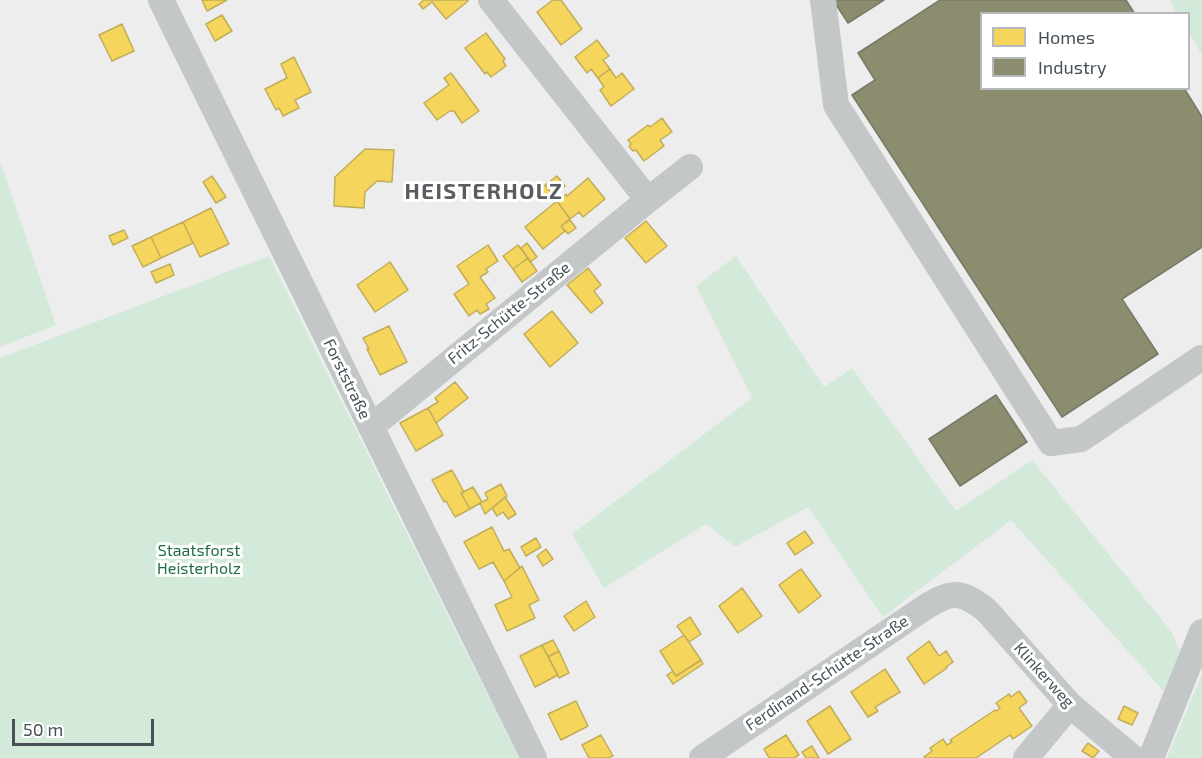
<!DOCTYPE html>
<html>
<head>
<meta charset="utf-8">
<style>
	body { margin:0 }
	#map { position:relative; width:1202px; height:758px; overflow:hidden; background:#ededed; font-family:"Exo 2",sans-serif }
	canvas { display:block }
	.legend { position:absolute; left:980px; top:12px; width:210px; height:78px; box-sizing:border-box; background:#fff; border:2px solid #b5b9bb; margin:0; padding:8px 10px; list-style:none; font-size:18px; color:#465056 }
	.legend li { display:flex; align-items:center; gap:12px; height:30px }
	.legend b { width:30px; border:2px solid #b5b9bb }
	.scale { position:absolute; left:12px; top:719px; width:142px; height:27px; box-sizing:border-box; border:3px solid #465056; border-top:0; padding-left:8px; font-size:18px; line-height:21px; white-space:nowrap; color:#465056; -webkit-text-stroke:4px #fff; paint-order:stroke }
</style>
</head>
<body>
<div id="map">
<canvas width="1202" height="758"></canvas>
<ul class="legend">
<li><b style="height:16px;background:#f6d55c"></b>Homes</li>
<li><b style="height:16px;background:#8c8c6e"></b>Industry</li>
</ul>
<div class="scale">50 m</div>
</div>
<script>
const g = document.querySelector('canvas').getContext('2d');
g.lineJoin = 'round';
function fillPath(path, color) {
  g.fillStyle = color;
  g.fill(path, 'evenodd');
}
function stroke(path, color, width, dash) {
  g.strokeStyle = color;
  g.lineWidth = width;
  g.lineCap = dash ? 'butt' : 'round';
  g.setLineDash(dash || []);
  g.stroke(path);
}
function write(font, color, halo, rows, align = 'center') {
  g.font = font + ' "Exo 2",sans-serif';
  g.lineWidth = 6;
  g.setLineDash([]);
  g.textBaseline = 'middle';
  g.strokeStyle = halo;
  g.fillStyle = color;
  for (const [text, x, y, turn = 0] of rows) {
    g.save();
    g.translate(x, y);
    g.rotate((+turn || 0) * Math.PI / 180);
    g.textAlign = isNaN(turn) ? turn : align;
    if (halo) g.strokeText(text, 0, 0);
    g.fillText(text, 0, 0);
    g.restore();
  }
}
const green = new Path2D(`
	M1169,0h33v55l-13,-22 -1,-19 -11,-1z
	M0,161l56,164 -56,22z
	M269,256l250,502h-519v-400z
	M736,256l88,131 28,-19 104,143 76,-51 139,171 9,20 -12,45 -157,-176 -128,97 -75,-110 -73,40 -29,-23 -102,64 -32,-54 180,-136 -56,-112z
	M1202,674v84h-35z`);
const homes = new Path2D(`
	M202,0h25l-20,11z
	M424,0h44v1l-22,18 -14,-17 -9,7 -4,-5z
	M553,0h8l21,29 -21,16 -24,-33z
	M222,15l10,16 -17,10 -9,-17z
	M122,24l12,27 -22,10 -13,-26z
	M486,33l19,26 -2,2 3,5 -15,11 -4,-5 -2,2 -20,-26z
	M597,40l12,16 -6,4 7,9 -12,9 -7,-9 -4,4 -12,-16z
	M294,57l17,35 -16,8 4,8 -16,8 -4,-8 -3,2 -11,-21 22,-11 -6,-14z
	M610,69l6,9 6,-5 12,16 -23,17 -11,-16 4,-3 -6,-9z
	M451,73l28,38 -17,12 -8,-12h-4l-13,9 -13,-17 25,-18 -5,-7z
	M662,118l10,14 -12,8 4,6 -20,15 -8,-11 -3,1 -4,-5 2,-2 -3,-4 20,-15 2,2z
	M365,149l29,1 -2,32 -15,-1 -12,11 -1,16 -30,-2 1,-29z
	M212,176l14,21 -10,6 -13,-21z
	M557,176l8,10 -12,9 -8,-10z
	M588,178l17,21 -22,18 -4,-5 -9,7 -13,-18 9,-7 1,2z
	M545,185l8,10 -6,5 -8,-9z
	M557,201l13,18 -9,7 4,5 -22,18 -18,-22z
	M211,208l18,36 -29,13 -17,-35z
	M570,220l6,8 -8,6 -7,-8z
	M646,221l21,25 -21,17 -21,-25z
	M183,222l10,21 -32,15 -10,-21z
	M124,230l4,8 -15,7 -4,-9z
	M151,237l10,21 -18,9 -11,-21z
	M527,243l10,14 -7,5 -9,-14z
	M488,245l10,16 -12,8 2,3 -8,5 15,21 -9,6 3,5 -9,5 -3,-4 -8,6 -15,-22 15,-10 -12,-18z
	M518,245l10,13 -15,11 -10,-13z
	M528,258l9,13 -15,11 -9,-13z
	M390,262l18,28 -33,22 -18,-27z
	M170,264l4,11 -18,8 -5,-11z
	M588,268l13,17 -7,6 9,12 -12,10 -24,-28z
	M552,311l26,32 -28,24 -26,-33z
	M389,326l18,36 -27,13 -13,-26h2l-6,-11z
	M455,382l13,16 -32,25 -8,-15 10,-6 -3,-4z
	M428,408l15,27 -27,16 -16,-28z
	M452,470l12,22 -3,1 9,16 -15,8 -9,-16 -2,1 -12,-22z
	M501,484l6,12 -22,18 -5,-11 8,-4 -3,-6z
	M473,487l9,15 -12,7 -9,-16z
	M505,497l11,17 -8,5 -5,-7 -6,4 -5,-8z
	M492,527l12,24 5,-2 11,19 -16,13 -11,-19 -14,7 -15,-27z
	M805,531l8,12 -18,12 -8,-12z
	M536,538l5,9 -15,9 -5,-9z
	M546,549l7,10 -10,7 -6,-10z
	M522,566l17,34 -10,5 6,13 -28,13 -12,-26 17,-8 -8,-16z
	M801,569l20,27 -22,17 -20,-28z
	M742,588l20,28 -24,17 -19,-27z
	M586,601l9,16 -21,14 -10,-15z
	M690,617l11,17 -12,8 -12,-16z
	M684,635l17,25 -25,16 -16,-25z
	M553,640l6,11 -11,6 -6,-12z
	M929,641l10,15 7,-5 7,11 -7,5 1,1 -23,16 -17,-26z
	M542,645l16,30 -23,12 -15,-31z
	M559,651l10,22 -10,5 -11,-21z
	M701,660l2,4 -30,20 -6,-9 6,-4 3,5z
	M885,669l15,23 -25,15 3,4 -10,6 -17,-25z
	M1019,691l8,11 -8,6 13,18 -19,13 -3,-4 -34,23h-51l-1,-1 8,-6 -2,-3 13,-9 4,6 5,-3 -2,-2 45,-30 1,1 4,-3 -4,-5 13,-9 2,3z
	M576,701l12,25 -27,14 -13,-26z
	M830,706l21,33 -23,15 -21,-33z
	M1124,706l14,7 -6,12 -14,-6z
	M601,735l12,21 -5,2h-19l-7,-13z
	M786,735l13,20 -5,3h-25l-5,-9z
	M1088,743l11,8 -6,7 -11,-7z
	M812,746l7,12h-13l-4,-6z`);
const industry = new Path2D(`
	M833,0h51l-36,23z
	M940,0h186l9,14h-153v74h202l18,29v130l-80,52 36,55 -96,63 -210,-322 23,-15 -17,-27z
	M996,395l31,47 -67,44 -31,-47z`);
const minor = new Path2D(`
	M161,0l373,758
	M491,0l157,200
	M823,0l13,105 215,338 30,-4 120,-81 1,1
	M371,427l277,-227 42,-33
	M702,758l219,-148c29,-19 39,-21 66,1l83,94 63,53
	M1026,758l44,-53
	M1151,758l51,-126`);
const streetNames = [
	["Fritz-Schütte-Straße",509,313,-39],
	["Forststraße",347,379,64],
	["Ferdinand-Schütte-Straße",827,673,-34],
	["Klinkerweg",1044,675,48]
];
const parkNames = [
	["Staatsforst",199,551],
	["Heisterholz",199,569]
];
const districtNames = [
	["HEISTERHOLZ",484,192]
];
fillPath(green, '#d3eada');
fillPath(homes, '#f6d55c');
stroke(homes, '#c1ad5a', 1.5);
fillPath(industry, '#8c8c6e');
stroke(industry, '#777a67', 1.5);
stroke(minor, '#c4c7c8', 26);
write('16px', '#465056', '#fff', streetNames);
write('16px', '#216e42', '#fff', parkNames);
g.letterSpacing = '1.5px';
write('bold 22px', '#595d60', '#fff', districtNames);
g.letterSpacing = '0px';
</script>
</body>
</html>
